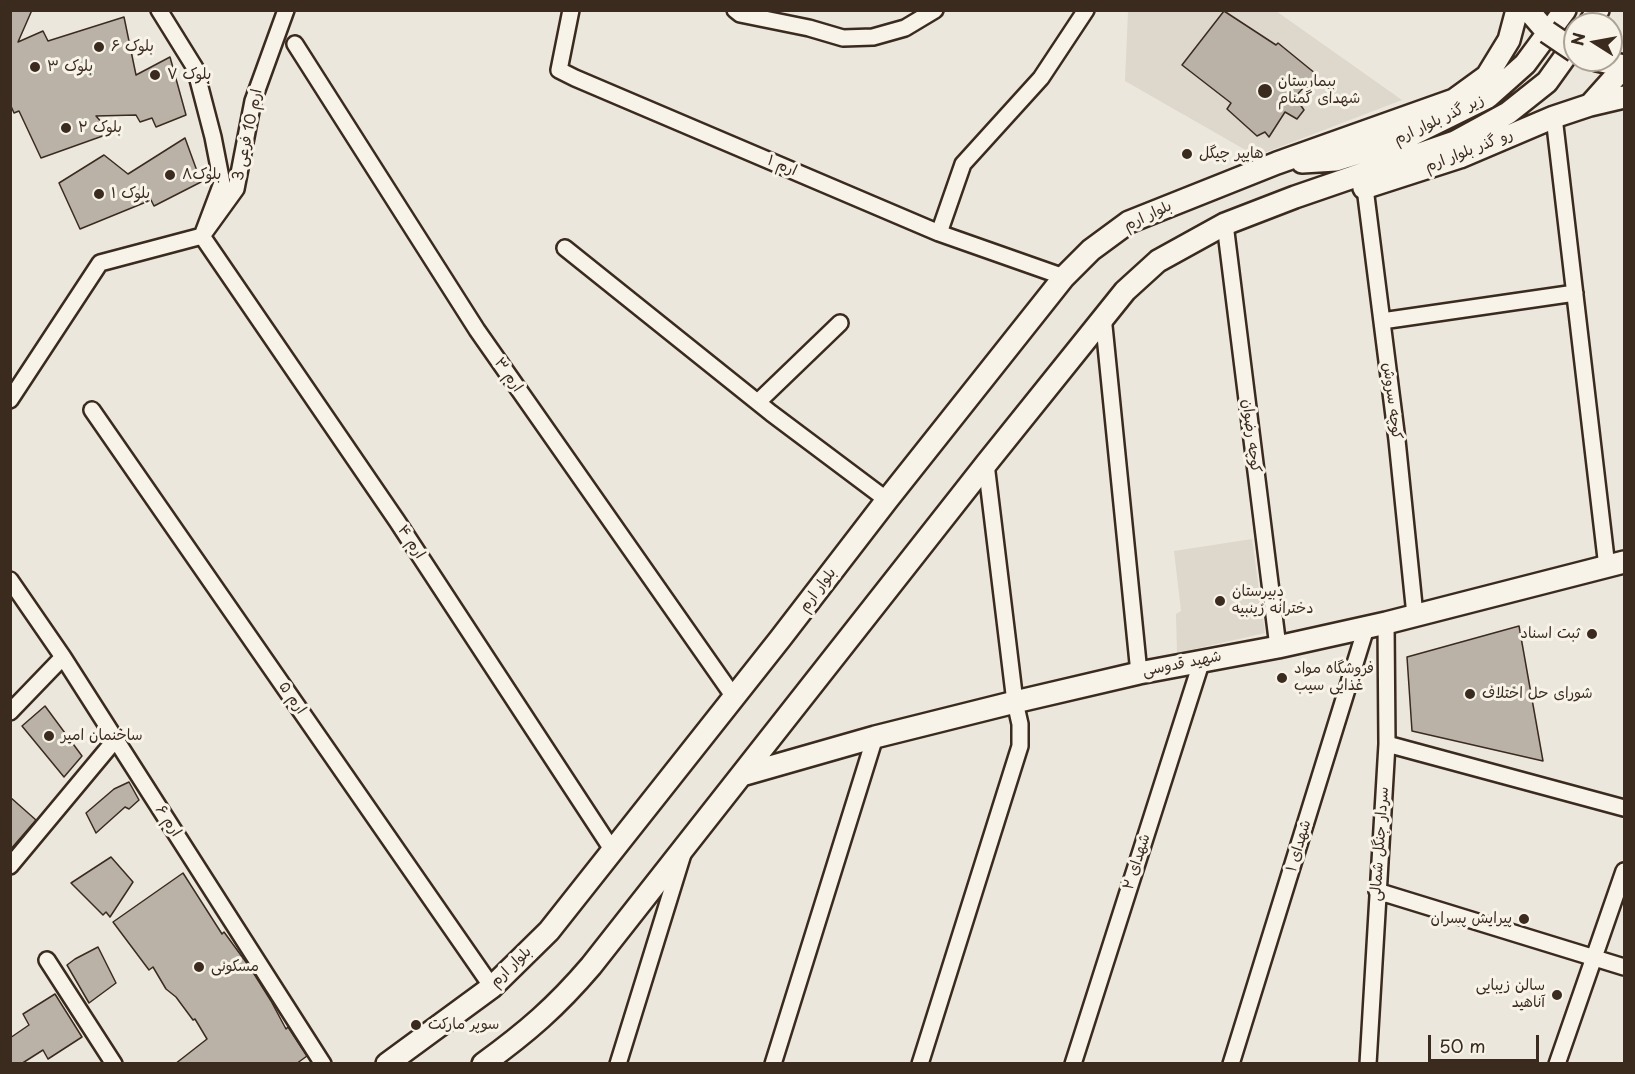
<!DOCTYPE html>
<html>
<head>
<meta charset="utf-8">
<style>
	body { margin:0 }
	#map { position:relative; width:1635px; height:1074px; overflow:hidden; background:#ece7dc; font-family:"Playpen Sans",sans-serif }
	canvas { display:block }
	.frame { position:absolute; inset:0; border:12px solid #3b2a1e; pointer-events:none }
	.north { position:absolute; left:1563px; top:12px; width:60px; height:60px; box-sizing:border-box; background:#f7f3e8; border:2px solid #aca397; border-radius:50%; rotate:281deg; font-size:16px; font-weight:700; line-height:24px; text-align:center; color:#3b2a1e }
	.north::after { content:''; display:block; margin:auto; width:21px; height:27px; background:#3b2a1e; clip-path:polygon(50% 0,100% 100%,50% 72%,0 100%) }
	.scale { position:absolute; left:1428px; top:1035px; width:111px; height:27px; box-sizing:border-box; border:3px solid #3b2a1e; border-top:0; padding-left:8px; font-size:18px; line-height:21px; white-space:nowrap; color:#3b2a1e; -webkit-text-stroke:4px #f7f3e8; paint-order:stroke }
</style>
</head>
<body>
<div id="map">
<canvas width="1635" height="1074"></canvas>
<div class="frame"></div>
<div class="north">N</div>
<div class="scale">50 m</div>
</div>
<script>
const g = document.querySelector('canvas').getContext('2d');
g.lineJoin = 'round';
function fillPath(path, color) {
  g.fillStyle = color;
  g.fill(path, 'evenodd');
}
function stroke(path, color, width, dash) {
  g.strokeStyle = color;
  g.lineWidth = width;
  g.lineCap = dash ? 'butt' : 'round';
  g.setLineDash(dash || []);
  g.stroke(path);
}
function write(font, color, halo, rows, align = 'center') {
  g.font = font + ' "Playpen Sans","Playpen Sans Arabic",sans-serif';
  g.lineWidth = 6;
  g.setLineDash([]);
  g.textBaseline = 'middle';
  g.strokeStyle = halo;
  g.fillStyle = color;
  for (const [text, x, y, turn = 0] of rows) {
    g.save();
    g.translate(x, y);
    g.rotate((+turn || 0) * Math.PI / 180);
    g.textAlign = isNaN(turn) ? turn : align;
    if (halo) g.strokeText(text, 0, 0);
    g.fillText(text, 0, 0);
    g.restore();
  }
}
const built = new Path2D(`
	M1128,11h148l126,89 -146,56 -131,-75z
	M1252,539l13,94 -88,20 -1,-39 5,-3 -7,-60z`);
const building = new Path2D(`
	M10,10h22l-14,32 25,-11 5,10 76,-24 12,58 34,-18 16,58 -30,12 -4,-9 -12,4 -4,-7 -40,1 15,17 -70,25 -22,-47 -5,2 -4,-9z
	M1224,11l52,34 2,-2 38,31 -21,23 9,13 -7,9 -12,-7 -16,25 -4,-5 -8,4 -30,-27 4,-6 -49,-38z
	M185,138l16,44 -47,24 -3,-6 -71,29 -21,-46 45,-28 24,19z
	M1519,626l24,135 -131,-30 -5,-74z
	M45,706l37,50 -18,21 -42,-51z
	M129,782l10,18 -10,9 -4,-2 -29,26 -10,-20 28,-24z
	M10,797l26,23 -26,30z
	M111,857l22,25 -23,35 -4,-5 -3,3 -32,-32z
	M183,873l39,61 2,-2 27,37 20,32 15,28 2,-2 19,29 -11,8h-121l32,-25 -12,-20 -2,1 -17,-23 -10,-8 -13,-22 -4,3 -36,-48z
	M98,947l18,36 -27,20 -22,-38 8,-6z
	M55,994l27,43 -34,22 -5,-9 -22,14h-11v-26l19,-13 -6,-11z`);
const street = new Path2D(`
	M159,10l36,58 18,69 9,46 -20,53 195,285 216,330
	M571,10l-12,60 16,8 364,155 125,44
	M735,10l5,4 69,14 34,10 30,-1 32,-9 30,-18
	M295,44l182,286 257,367
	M1554,117l53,450
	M1365,188l32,252 18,175
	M1225,224l53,423
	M939,233l24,-69 78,-86 45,-68
	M565,248l206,165 116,87
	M1103,316l36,357
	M1382,321l193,-28
	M10,400l90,-137 102,-27 34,-47 17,-88 33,-91
	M759,401l81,-78
	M92,410l400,577
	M10,580l53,77 260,407
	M10,712l53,-55
	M1387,744l237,64
	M10,866l105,-126
	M1377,891l247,76
	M47,960l67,104
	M618,1064l65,-210
	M773,1064l102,-327
	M920,1064l100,-318v-22l-5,-22 -29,-238
	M1073,1064l129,-404
	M1231,1064l135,-436
	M1368,1064l19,-320 -1,-121
	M1557,1064l67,-193`);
const secondary = new Path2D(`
	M1528,10l19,22
	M1589,24l9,-14
	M1597,60l27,6
	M1590,105l34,-8
	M1302,162l34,-2 67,-21 85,-42 37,-33 40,-54
	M1364,188l96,-31 94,-40 36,-12 34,-38
	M742,775l133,-38 140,-35 124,-29 139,-26 108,-24 238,-61
	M387,1064l105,-77 57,-56 231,-292 107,-139 177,-223 27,-27 38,-28 148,-59 177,-63 33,-24 22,-36 8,-30
	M483,1064c44,-32 73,-57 108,-98l395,-502 139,-173 33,-30 67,-37 70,-27 160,-55 53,-29 39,-31 28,-39`);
const secondaryBridge = new Path2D(`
	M1547,32l28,19`);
const markers = [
	[99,47,6,"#3b2a1e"],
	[35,67,6,"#3b2a1e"],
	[155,75,6,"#3b2a1e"],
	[1265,91,8,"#3b2a1e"],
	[66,128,6,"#3b2a1e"],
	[1187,154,6,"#3b2a1e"],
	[170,175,6,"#3b2a1e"],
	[99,194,6,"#3b2a1e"],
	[1220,601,6,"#3b2a1e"],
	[1592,634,6,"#3b2a1e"],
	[1282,678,6,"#3b2a1e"],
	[1470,694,6,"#3b2a1e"],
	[49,736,6,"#3b2a1e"],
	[1524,919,6,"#3b2a1e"],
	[199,967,6,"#3b2a1e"],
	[1557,995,6,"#3b2a1e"],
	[416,1025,6,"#3b2a1e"]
];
const poiNames = [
	["بلوک ۶",111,47],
	["بلوک ۳",47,67],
	["بلوک ۷",167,75],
	["بیمارستان",1278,82],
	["شهدای گمنام",1278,99],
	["بلوک ۲",78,128],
	["هایپر چیگل",1199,154],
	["بلوک۸",182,175],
	["بلوک ۱",111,194],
	["دبیرستان",1232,592],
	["دخترانه زینبیه",1232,609],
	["ثبت اسناد",1580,634,"right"],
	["فروشگاه مواد",1294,669],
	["غذایی سیب",1294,686],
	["شورای حل اختلاف",1482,694],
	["ساخنمان امیر",61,736],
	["پیرایش پسران",1512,919,"right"],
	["مسکونی",211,967],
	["سالن زیبایی",1545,986,"right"],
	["آناهید",1545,1003,"right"],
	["سوپر مارکت",428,1025]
];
const streetNames = [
	["زیر گذر بلوار ارم",1439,120,-25],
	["ارم 10 فرعی 3",248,135,-78],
	["رو گذر بلوار ارم",1469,151,-21],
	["ارم ۱",782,166,23],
	["بلوار ارم",1148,216,-25],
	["ارم ۳",508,375,55],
	["کوچه سروش",1392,401,83],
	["کوچه رضوان",1251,436,83],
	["ارم ۴",411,542,57],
	["بلوار ارم",818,590,-53],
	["شهید قدوسی",1182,664,-11],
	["ارم ۵",292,698,55],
	["ارم ۶",168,821,57],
	["سردار جنگل شمالی",1380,844,-86],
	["شهدای ۱",1299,846,-73],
	["شهدای ۲",1137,862,-72],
	["بلوار ارم",511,967,-44]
];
fillPath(built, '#ddd7cc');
fillPath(building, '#bab2a7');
stroke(building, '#3b2a1e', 1.5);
stroke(street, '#3b2a1e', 20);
stroke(secondary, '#3b2a1e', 26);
stroke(street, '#f7f3e8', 15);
stroke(secondary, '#f7f3e8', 21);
stroke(secondaryBridge, '#3b2a1e', 26, []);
stroke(secondaryBridge, '#f7f3e8', 21);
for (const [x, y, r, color] of markers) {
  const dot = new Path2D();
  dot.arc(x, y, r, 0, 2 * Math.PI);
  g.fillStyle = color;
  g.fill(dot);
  stroke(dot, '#f7f3e8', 2);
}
write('15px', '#3b2a1e', '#f7f3e8', poiNames, 'left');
write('15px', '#3b2a1e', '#f7f3e8', streetNames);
</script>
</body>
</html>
